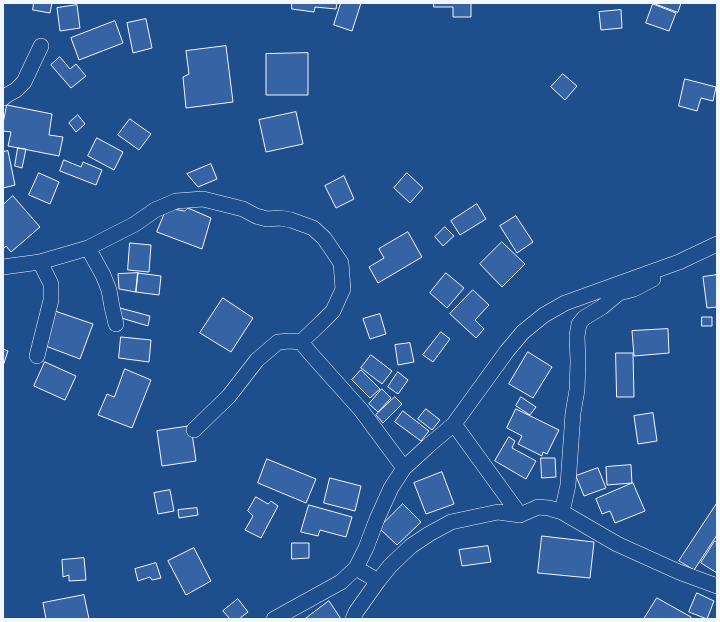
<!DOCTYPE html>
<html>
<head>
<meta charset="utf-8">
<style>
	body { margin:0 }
	#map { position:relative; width:720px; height:622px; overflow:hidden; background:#1f4e8c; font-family:Rubik,sans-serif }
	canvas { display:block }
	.frame { position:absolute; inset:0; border:4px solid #f2f6ff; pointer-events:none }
</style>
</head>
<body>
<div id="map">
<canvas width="720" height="622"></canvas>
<div class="frame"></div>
</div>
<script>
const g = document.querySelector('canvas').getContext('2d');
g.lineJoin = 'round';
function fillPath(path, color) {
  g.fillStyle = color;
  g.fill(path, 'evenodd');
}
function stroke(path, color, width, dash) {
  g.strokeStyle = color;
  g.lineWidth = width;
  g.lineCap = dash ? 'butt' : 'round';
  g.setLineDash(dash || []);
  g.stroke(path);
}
const building = new Path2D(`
	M34,3h18l-2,10 -17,-3z
	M292,3h45l-1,6 -21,-2 -1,5 -22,-3z
	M341,3h20l-9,28 -18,-6z
	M434,3h37v14h-18v-10h-19z
	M653,3h28l-3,9z
	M653,4l23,9 -7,18 -23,-8z
	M77,5l3,23 -20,3 -3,-23z
	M621,10l1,18 -21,2 -2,-18z
	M146,19l6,29 -19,5 -6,-30z
	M115,21l8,22 -44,17 -8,-22z
	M226,46l7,56 -47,6 -3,-31 6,-3 -3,-23z
	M308,53v42h-42v-41z
	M60,57l10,12 6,-5 10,12 -15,12 -20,-23z
	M563,74l14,12 -12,14 -14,-13z
	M685,79l31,8 -3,14 -12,-3 -4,13 -18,-5z
	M7,105l45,9 -3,21 14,2 -4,19 -51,-10 3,-14 -8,-1v-7z
	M296,112l7,32 -37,8 -7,-32z
	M78,115l7,9 -9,8 -7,-9z
	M130,119l21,15 -12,16 -21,-15z
	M97,138l26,14 -9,18 -26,-14z
	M18,148l8,1 -4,19 -7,-2z
	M8,151l7,34 -12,3v-36z
	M64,160l17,7 2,-5 19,8 -6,15 -36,-14z
	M211,164l6,15 -19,8 -11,-13z
	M39,173l20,9 -9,22 -21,-9z
	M407,173l16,15 -13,15 -16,-15z
	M344,176l10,23 -18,9 -11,-22z
	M13,196l27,31 -29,25 -5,-6 -3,3v-44z
	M477,204l9,15 -26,16 -9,-14z
	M167,208l18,3 3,-3 23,10 -9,31 -45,-17z
	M516,216l17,26 -16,11 -17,-27z
	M445,227l9,9 -11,10 -8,-9z
	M408,232l14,25 -44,26 -9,-16 15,-9 -5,-9z
	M502,242l23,22 -23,23 -22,-23z
	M130,243l21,2 -2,27 -21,-2z
	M138,273l-2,19 -17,-3 -1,-15z
	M138,273l23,3 -2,19 -23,-3z
	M446,273l18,15 -17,20 -17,-15z
	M717,275v32l-10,1 -4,-31z
	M473,290l16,15 -14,15 9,9 -8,9 -26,-24z
	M223,298l30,20 -22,34 -31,-19z
	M120,308l30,8 -2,10 -30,-9z
	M55,311l38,13 -13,35 -37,-14z
	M380,314l6,20 -16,5 -7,-20z
	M702,317h10v9h-10z
	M668,329l1,24 -35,3 -2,-25z
	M441,332l9,7 -17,23 -10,-7z
	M121,337l30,3 -2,22 -30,-4z
	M410,343l4,19 -16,3 -3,-20z
	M3,349l5,2 -5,15z
	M528,352l24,15 -19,31 -24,-14z
	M616,353h17l1,44h-17z
	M371,355l21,16 -10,13 -21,-16z
	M45,362l31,14 -11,24 -31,-14z
	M125,369l26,11 -19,48 -34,-13 9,-21 7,3z
	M361,370l19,19 -10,9 -18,-18z
	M398,372l10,8 -10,14 -10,-7z
	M382,389l9,9 -13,14 -9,-8z
	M395,397l7,7 -19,19 -7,-8z
	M521,397l15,10 -6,8 -14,-9z
	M426,409l14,11 -8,10 -14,-11z
	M516,409l43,21 -12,24 -4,-2 -1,4 -24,-12 4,-8 -15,-8z
	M403,411l26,20 -8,10 -26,-19z
	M653,413l4,28 -19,3 -4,-28z
	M191,426l5,35 -34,5 -5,-35z
	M509,437l6,4 -3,7 24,13 -10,18 -31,-18z
	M541,458h14l1,19 -14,1z
	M267,459l49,20 -10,24 -48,-20z
	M631,465l1,18 -25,2 -1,-18z
	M598,468l8,20 -22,8 -8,-20z
	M442,472l12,32 -28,10 -12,-31z
	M330,478l31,8 -6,25 -31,-8z
	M633,483l12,28 -30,12 -5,-12 -8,3 -6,-15z
	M170,490l4,21 -16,3 -4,-21z
	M256,497l12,7 3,-3 7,5 -17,32 -16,-8 8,-14 -5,-5z
	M717,503v32l-23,35 -15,-9z
	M403,504l18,18 -24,23 -18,-17z
	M309,505l43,12 -6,20 -26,-7 -2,6 -17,-4z
	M197,508l1,7 -19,3 -1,-8z
	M542,536l52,6 -4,36 -52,-5z
	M715,541l2,2v30l-16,-10z
	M292,543h17v15l-17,1z
	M488,546l3,16 -29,4 -3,-16z
	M194,548l17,33 -25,14 -18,-34z
	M84,558l2,22 -17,1v-6l-6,2 -1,-17z
	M156,563l5,15 -9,2 -2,-3 -12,4 -3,-12z
	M697,593l17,8 -7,18 -18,-7z
	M84,595l5,24h-43l-3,-16z
	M657,598l34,19v2h-47z
	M238,599l10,13 -9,7h-9l-7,-8z
	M329,601l12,18h-36z`);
const minor = new Path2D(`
	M3,98l4,-3 9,-5 8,-8 17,-36
	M88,248l15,27 6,15 3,17 4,17
	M3,267l37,-5 48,-14 47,-24 20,-14 21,-9 27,-2 40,10 13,7 11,3 13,-1 11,2 22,8 11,10 17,25 2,26 -10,22 -11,11 -21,20
	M37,356l14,-56v-16l-11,-22
	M454,424l66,91
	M194,430l35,-34 28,-36 21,-18 12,-1 11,1 9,11 51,57 43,58
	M562,512l6,-27 5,-72 4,-23 1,-28 -1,-26 2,-12 5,-6 18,-11 17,-14 15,-4 19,-10
	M356,568l10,-20 11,-29 14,-31 13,-20 24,-22 26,-22 53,-73 16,-19 21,-17 21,-12 114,-41 38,-18
	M274,619l67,-37 15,-14 22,13 12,-15 21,-20 18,-12 22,-12 47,-10 22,3 18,-8 11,1 13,4 55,32 62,28 38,14
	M353,619l3,-7 22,-31`);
fillPath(building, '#3563a3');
stroke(building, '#f2f6ff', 1);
stroke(minor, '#f2f6ff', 16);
stroke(minor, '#1f4e8c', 15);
</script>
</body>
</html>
